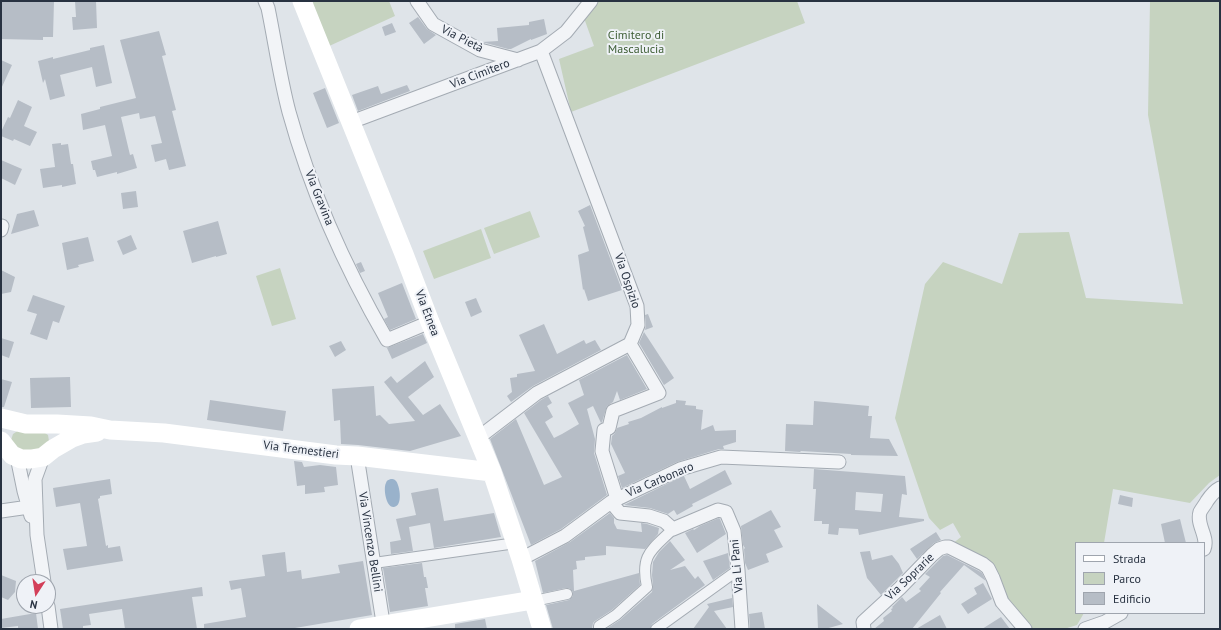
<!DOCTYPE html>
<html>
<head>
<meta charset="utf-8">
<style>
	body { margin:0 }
	#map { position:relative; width:1221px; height:630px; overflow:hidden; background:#dfe4e9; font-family:"PT Sans",sans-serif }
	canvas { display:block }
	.frame { position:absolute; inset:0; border:2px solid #283241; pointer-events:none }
	.legend { position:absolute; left:1075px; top:542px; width:130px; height:72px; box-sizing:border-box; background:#eff2f7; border:1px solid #9fa5ae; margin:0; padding:5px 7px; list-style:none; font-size:12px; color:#283241 }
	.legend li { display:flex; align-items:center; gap:8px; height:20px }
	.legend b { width:20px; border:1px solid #9fa5ae }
	.north { position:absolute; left:16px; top:574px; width:40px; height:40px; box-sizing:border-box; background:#eff2f7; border:1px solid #9fa5ae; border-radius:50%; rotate:192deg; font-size:11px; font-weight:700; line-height:16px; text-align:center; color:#283241 }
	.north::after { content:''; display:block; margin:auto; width:14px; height:18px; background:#d33f59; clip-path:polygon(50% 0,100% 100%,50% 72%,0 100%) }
</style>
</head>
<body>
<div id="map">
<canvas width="1221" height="630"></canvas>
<div class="frame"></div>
<ul class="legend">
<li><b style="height:5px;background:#fff"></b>Strada</li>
<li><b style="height:11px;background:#c6d3c0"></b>Parco</li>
<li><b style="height:11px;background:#b6bdc6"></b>Edificio</li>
</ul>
<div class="north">N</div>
</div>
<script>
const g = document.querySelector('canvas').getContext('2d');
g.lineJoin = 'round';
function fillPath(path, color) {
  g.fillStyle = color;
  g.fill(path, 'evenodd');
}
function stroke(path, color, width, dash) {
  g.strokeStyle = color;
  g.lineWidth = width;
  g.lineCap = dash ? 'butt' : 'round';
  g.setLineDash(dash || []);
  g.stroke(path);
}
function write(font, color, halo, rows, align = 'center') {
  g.font = font + ' "PT Sans",sans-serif';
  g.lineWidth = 4;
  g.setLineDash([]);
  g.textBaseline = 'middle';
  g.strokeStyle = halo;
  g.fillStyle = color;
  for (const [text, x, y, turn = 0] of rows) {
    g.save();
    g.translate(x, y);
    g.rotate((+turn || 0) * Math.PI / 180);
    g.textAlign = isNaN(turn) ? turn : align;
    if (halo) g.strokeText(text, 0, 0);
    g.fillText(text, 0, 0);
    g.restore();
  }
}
const green = new Path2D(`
	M314,1h75l6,15 -68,31 -17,-41z
	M598,1h199l8,22 -234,89 -12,-53 35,-13 -10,-28z
	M1150,1h70v474l-11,8 -19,20 -77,-14 -9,54h-28v70h8l-7,12 -13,4h-32l-27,-32 -5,-21 -12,-16 -36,-16 9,-7 -8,-14 -13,7 -11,-12 -34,-100 30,-134 18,-22 59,22 17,-51 50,-1 17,66 97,6 -35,-189z
	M530,211l10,26 -46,17 -10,-26z
	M481,229l10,29 -57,21 -11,-28z
	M280,268l16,51 -24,7 -16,-50z
	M19,430l26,3 3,2 1,6 -7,8 -22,3 -9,-12 2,-6z`);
const water = new Path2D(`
	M391,479c2,0 3,0 5,2 4,5 7,25 -2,26 -8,1 -11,-19 -8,-24 1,-3 2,-3 5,-4z`);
const building = new Path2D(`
	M1,1h53l-1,36h-10v3l-42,-1z
	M75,1h21l1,27 -24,2 -1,-13h4z
	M418,17l9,12 9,6 -12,9 -15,-21z
	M544,19l3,15 -16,6v-1l-20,10h-3l-26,-7 16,-1 -1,-13 32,-3v-3z
	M392,23l4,9 -11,4 -3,-9z
	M159,31l7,24 -4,1 14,54 -4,1 14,55 -17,4 -3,-11 -11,3 -4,-17 11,-2 -7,-27 -15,3 -1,-6 -18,4 9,38 3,-1 4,14 -20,6v-2l-20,5 -2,-7h-2l-2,-9 21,-5 -7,-31 -22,5 -2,-16 19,-5v-2l36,-9 -16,-58z
	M104,45l8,38 -16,4 -4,-20 -32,8 5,21 -15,4 -5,-21 -2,4 -5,-22 15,-4v2l37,-9v-2z
	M1,60l11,5 -11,24z
	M407,85l3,6 -52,20 -6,-16 26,-9 3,8z
	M325,88l14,35 -12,5 -14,-35z
	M18,100l14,7 -8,19 13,6 -7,14 -16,-7 -1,2 -12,-5v-4l7,-15 2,1z
	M61,143v2l7,-1 3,20h2l3,20 -14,3v-2l-19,3 -3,-19 15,-2 -3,-23z
	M1,160l21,9 -7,16 -14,-7z
	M136,191l2,16 -15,2 -2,-16z
	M590,205l32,85 -34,11 -4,-12 -1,1 -5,-35 11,-4 -6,-24 2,-1 -7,-15z
	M34,210l5,16 -28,8 6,-20z
	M218,221l9,33 -11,3v-1l-24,7 -9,-32z
	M131,235l6,14 -14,6 -6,-14z
	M88,237l6,24 -16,4 1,2 -12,3 -5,-27z
	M361,262l4,9 -5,2 -4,-9z
	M1,270l14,7 -4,15 -10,2z
	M402,283l14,36 -26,11 -6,-11 4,-2 -10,-24z
	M33,295l32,11 -6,17 -6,-2 -6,19 -17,-6 7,-20 -10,-3z
	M476,298l6,14 -11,5 -6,-15z
	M648,314l5,13 -8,3 1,-5 -1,-10z
	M544,324l13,30 27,-14 2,4 9,-4 6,10 -68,36 -22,16 -4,-6 5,-4 -2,-14 7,-1v-3l18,-3 -16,-36z
	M644,332l30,46 -10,7 -25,-42z
	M423,334l4,9 -35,16 -5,-11z
	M1,338l13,4 -5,16 -8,-3z
	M341,341l5,9 -11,7 -6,-11z
	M627,355l20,34 -27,11 -3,-9 -4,11 -6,4 -5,16 -1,1 -8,-17 -6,3 8,30 -1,14 13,42 -46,34 -30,16 -41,-106 26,-20 28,66 18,-8 -38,-64 17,-13 7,-4 4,7 -5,3 6,11 -8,5 9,16 8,-4 17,-10 -11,-21 16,-8 -5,-15z
	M425,361l9,16 -26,20 15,18 17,-11 21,32 -51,15 -52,-6 -17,-1 -1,-24 -6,1 -2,-32 42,-3 2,30 4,-1 9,9 26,-3 -31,-39 7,-6 6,7z
	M70,377l1,30 -40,1 -1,-30z
	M1,379l11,3 -8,25h-3z
	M210,400l76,11 -3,20 -76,-11z
	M676,400l10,1 -1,4 11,1v3l7,1 -2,20 12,-5 2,6 21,-1v12l-13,4 1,3h-5l-42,13 -55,26 -4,-12 7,-3 -14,-29 1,-8 3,-3 2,-5 12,-4 -1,-2 13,-4 21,-11v1l14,-5z
	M814,401l55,5 -1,10h4l-2,22 19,1 9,17 -47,-1v-1l-50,-3 -1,1 -15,-1 1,-27 27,1z
	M294,461l8,1 2,5 16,-2 16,2 2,18 -14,2 1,5 -20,2v-9l-8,1z
	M814,469l91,7 2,19 -5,-1 -3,23 25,2v2l-65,14 -1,-6 -19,-1 -1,7 -10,-1 1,-10h-7v-3h-8l2,-32h-3zM856,492l27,2 -2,18 -26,-2z
	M725,470l7,14 -40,20 1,2 -16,9 -3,-5 -6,4 -18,-6 -26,-3 59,-29h1l6,13z
	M110,479l2,15 -12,2v2l-2,1 8,47 2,-1v3l12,-2 3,15 -56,9 -4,-21 24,-3 -7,-43 -24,4 -3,-19z
	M438,488l6,33 50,-8 7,24 -67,11 -4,-25 -21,4 4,24 -22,3 -1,-12 11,-2 -5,-21 20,-4 -5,-22z
	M1120,495l13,3 -1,9 -14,-3z
	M771,510l10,17 -7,3 9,17 -17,7 3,8 -21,8 -3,-7 -1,-14 1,-1 -2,-3 -2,-19z
	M610,513l4,5v5l3,6 25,3 -1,-9 6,1 12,4 -1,6 -13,15 -39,-3v9l-21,2v3l-9,1 1,8 -4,1 1,21 65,-18 1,12 -28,25 -17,11 -2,2 -1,6h-39l-7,-24 23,-5 4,-4v-4l-4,-4h-3l-23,5 -8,-32 35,-19z
	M719,518l1,1 6,15 -29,19 -12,-20 8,-4 1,1 6,-4z
	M1180,519l6,24h-21l-4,-19z
	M936,532l5,8 -7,3 -17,16 -7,-10z
	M670,541l15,19 -15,10 15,-4 10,13 3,-3 7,9 -53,39 -2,5h-44l14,-9 32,-28 1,-6 -1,-11 1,-13 6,-10z
	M870,551l2,9 20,-5 7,9 4,9 -22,22 -14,-17 -7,-26z
	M285,552l2,20 14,-2 1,9 38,-6 -2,-8 25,-4 9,54 -83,14h-85v-5l42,-7 -5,-29 -10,2 -2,-9 36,-5 -3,-21z
	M728,553l2,15 -17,12 -10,-19z
	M947,555l32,16 3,2 4,8 -22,-16 -24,27 1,1 -29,36h-38l10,-8 -1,-3 9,-7 -1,-2 2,-1 -1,-1 10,-10 4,5 15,-11 -2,-2 11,-12 -5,-3 18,-18z
	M422,563l2,14h2l2,11h-3l3,18 -38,6 -7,-44z
	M1,575l15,6 -1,11 -7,8 -7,-3z
	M983,583l9,16 -24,15 -7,-10 16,-10 -3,-6z
	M202,587l1,9 -11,1 5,32h-72l-3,-20 -33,5 2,11 -8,1v3h-20l-3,-20z
	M732,598l1,9 -19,4 13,18h-34l16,-22 -2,-3z
	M817,604l26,20 -18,5h-7z
	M762,612l3,17h-15l-1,-15z
	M36,613l2,16h-20v-3l-17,2v-9z
	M940,615l7,14h-31z
	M1001,617l9,12h-28z
	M485,619l2,10h-32v-5z`);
const pedestrian = new Path2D(`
	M374,563l142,-20
	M534,601l33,-7
	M599,629v-3l17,-11 31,-28c-7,-33 5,-37 26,-58
	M656,629l82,-59`);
const minor = new Path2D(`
	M265,1l3,7c7,34 12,70 21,104 22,80 57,157 98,228l43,-18
	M417,1l16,23 47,26 38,10
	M351,122l190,-71 25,-19 25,-31
	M1,230l1,-4
	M478,438l59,-45 93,-49 8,-19 -1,-19 -96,-255
	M357,456l27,173
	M17,457l7,34 7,25
	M43,457l-8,22 2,56 7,47
	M617,499l-15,-48 2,-21 5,-2 4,-17 46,-18 -29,-49
	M611,502l9,11 29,3 15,5 9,8 45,-19 8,2 8,19 4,39 4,59
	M1,511l35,-5
	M1204,549c5,-12 -8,-24 -4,-37 2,-4 5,-7 7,-11 4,-6 7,-10 13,-13
	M521,559l44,-23 46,-34 69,-33 41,-12 118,5
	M48,606l3,23
	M864,629l-1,-7 37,-34 32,-33 7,-6 6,-2h4l34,17 5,4 5,10 9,24 23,27
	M1085,629l20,-7 16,-9`);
const secondary = new Path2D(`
	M302,1l102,253 26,68 62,150 29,87 21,70
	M1,418l25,6h31l34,2 19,4 54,3 172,22 21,1 135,16
	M1,441l11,14 9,4h10l12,-2 10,-8 19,-11 11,-4 14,-2
	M359,629l174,-29`);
const parkNames = [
	["Cimitero di",636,36],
	["Mascalucia",636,50]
];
const streetNames = [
	["Via Pietà",462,39,27],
	["Via Cimitero",480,74,-21],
	["Via Gravina",319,198,68],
	["Via Ospizio",627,281,71],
	["Via Etnea",427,313,69],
	["Via Tremestieri",301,450,7],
	["Via Carbonaro",660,480,-23],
	["Via Vincenzo Bellini",370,542,81],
	["Via Li Pani",737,566,-95],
	["Via Soprarie",910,577,-44]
];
fillPath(green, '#c6d3c0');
fillPath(water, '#99b2cb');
fillPath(building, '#b6bdc6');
stroke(pedestrian, '#a4abb3', 12);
stroke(minor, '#a4abb3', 15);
stroke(pedestrian, '#f2f4f7', 10);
stroke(minor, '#f2f4f7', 13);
stroke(secondary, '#fff', 19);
write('12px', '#3d5d34', '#eff2f7', parkNames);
write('12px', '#283241', '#eff2f7', streetNames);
</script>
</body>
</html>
